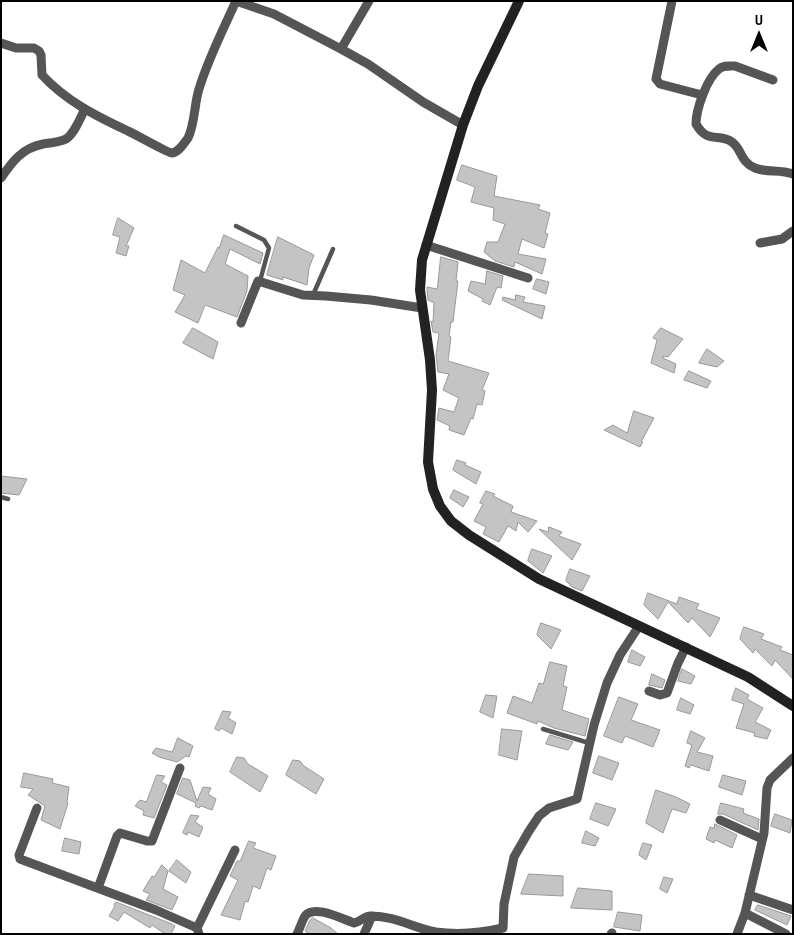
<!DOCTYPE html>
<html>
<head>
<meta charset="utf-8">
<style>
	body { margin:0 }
	#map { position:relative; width:794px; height:935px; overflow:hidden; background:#fff; font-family:"Archivo Narrow",sans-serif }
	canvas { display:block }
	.frame { position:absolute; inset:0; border:2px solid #000; pointer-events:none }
	.north { position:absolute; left:734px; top:10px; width:50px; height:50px; -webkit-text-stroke:4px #fff; paint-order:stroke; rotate:0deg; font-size:14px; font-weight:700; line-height:20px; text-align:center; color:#000 }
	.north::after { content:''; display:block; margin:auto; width:18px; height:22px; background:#000; clip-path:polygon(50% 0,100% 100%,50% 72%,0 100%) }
</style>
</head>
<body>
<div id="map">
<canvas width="794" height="935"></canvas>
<div class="frame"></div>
<div class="north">U</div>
</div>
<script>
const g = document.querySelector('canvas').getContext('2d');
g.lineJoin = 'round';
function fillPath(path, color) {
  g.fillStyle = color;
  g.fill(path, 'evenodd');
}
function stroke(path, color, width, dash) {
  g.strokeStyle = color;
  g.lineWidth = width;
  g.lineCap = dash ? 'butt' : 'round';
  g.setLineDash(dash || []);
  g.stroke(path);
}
const building = new Path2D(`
	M462,165l35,11 -3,20 46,9 -2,4 12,4 -5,20 3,1 -4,14 -22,-9 -4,15 28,5 -4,15 -27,-12 -1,5 -19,-6 -11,-9 3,-10h11l7,-18 -12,-4 1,-12 -23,-6 4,-15 -18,-7z
	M118,218l16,10 -8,18h3l-3,10 -10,-3 4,-16 -7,-2z
	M224,235l39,18 -3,11 -30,-15 -5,15 23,12 -1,15 -10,26 -32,-12 -7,18 -23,-11 10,-17 -12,-5 8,-30 24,13 13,-26 1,1z
	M278,237l36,18 -5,13 -2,17 -24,-8v3l-16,-5z
	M441,257l17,5 -2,19h2l-5,41h-2l-2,14 2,1 -3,24 41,12 -7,17 3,1 -3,14 -5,-1 -4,15 -2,-1 -7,17 -15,-5 1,-4 -13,-6 2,-12 15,4 5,-14 -16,-8 6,-16 -11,-2 -2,-17 3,-22 -6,-1 -2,-11 2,1 1,-19 -6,-3 -1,-10v-3l10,2z
	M487,271l16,5 -2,12 -4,-1 -7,18 -8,-4 1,-2 -15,-8 3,-10 14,3z
	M537,279l12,3 -3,12 -13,-5z
	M516,295l9,2 -2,5 22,4 -3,13 -40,-19 1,-3 12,3z
	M193,328l25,14 -5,17 -30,-16z
	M661,328l22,11 -15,18 -5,-1v2l13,6 -2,9 -23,-10 6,-23 -4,-2z
	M707,349l17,12 -7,6 -18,-4z
	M689,371l22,10 -4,7 -23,-8z
	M634,411l20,7 -13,24h2l-3,5 -36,-17 9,-5 14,8z
	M457,460l9,3 -1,2 16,7 -5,12 -23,-14z
	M1,476l26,3 -8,16 -18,-2z
	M454,490l15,7 -6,10 -13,-9z
	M486,491l9,3 -2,2 20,10 -2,6 26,9 -9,11 -10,-10 -2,9 -8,-5 -9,16 -16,-8 3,-7 -12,-6 9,-17 -3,-1z
	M549,527l13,5 -3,4 22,8 -9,16 -33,-31 9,3z
	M532,549l20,7 -9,17 -15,-12z
	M570,569l20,7 -8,15 -10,-4 -6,-6z
	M648,593l29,11 2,-7 20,7 -3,5 24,9 -10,19 -18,-19 -4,5 -20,-21 -10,17 -14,-14z
	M541,623l20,7 -10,19 -14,-14z
	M744,627l20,7 -3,5 21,8 -2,3 13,5v24l-18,-19 -3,6 -17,-17 -2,4 -13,-14z
	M632,650l13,7 -5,9 -12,-4z
	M550,662l17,4 -4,20 4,1 -5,23 27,9 -4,17 -31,-8 -16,-7 -1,3 -30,-11 6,-17 19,7 7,-20 4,1z
	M682,669l13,7 -4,8 -13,-3z
	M652,674l13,6 -3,8 -13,-3z
	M736,688l13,7 -2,4 16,9 -8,14 16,8 -4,9 -13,-3 1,-3 -19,-5 8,-24 -12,-4z
	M486,695l11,1 -4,22 -13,-6z
	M619,697l19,7 -7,16 29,10 -7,17 -28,-11 -3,7 -18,-7z
	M681,698l13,7 -4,9 -13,-4z
	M223,711l8,1 -3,6 8,5 -4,11 -11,-6 -2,3 -4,-2z
	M502,729l20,2 -5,29 -18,-5z
	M691,731l14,7 -8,14 16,4 -4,15 -18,-6 -2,3 -4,-2 7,-21 -5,-2z
	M550,735l23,7 -5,8 -22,-6z
	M178,738l15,8 -4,11 -3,-1 -9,6 -18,-5 -7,-4 4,-5 16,4z
	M599,756l20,7 -7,17 -19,-7z
	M237,757l7,1 4,6 20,12 -8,16 -30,-20z
	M293,760l7,1 4,5 20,13 -8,15 -30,-19z
	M24,773l29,6 -1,4 17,4 -2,15 1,1 -8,26 -19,-9 4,-14 -17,-11 5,-6 -12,-2z
	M157,775l8,1 -4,6 6,3 -13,33 -11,-3 1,-4 -9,-5 5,-6 6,2z
	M723,775l23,6 -4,14 -23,-8z
	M183,778l7,2 7,21 6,-14 8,1 -3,6 8,5 -4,11 -11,-4 -2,2 -4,-2 1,-3 -19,-9z
	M656,790l20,7 14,7 -4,9 -14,-4 -9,24 -17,-10z
	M596,803l20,6 -8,17 -18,-7z
	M721,803l23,6 -1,4 16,6 -1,11 -35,-16h-5z
	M775,814l17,6 -2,13 -19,-7z
	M191,815l8,1 -4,6 8,5 -4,10 -11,-5 -1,3 -4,-2z
	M715,824l22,11 -5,13 -17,-8 -1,3 -8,-4 4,-12 4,1z
	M586,831l13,7 -4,8 -13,-3z
	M65,838l16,4 -2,12 -17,-3z
	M249,841l7,2 -3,5 23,8 -5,14 -4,-2 -7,21 -7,-3 -5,16 -3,-1 -5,19 -19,-5 17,-35 -8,-4 7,-15h3z
	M643,843l9,2 -6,15 -7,-5z
	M177,860l14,12 -5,11 -17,-12z
	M162,865l6,6 -5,18 15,8 -6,13 -26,-10 4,-6 -7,-3 9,-15 2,1z
	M529,874l34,2v20l-42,-2z
	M664,877l9,2 -6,14 -7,-4z
	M578,888l34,3v19l-41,-2z
	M116,902l56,22 3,2 -4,8h-6l-13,-9 -2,3 -26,-16 -6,9 -9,-5 6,-10 -1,-1z
	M758,905l33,11 -4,9 -32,-15z
	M618,912l24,3 -2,16 -26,-4z
	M313,918l18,10 7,6h-28l-5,-3 5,-11z`);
const lane = new Path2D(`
	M236,226l28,14 5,8 -9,33
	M313,295l20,-46
	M1,497l7,2
	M543,729l46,14`);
const street = new Path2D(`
	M236,1l38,13 67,35 27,15 55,38 40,23
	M672,1l-16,78 4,5 42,11
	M1,43l15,5h18l5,3 2,4 1,20c24,26 54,41 86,56 7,3 40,22 44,22 7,-1 12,-10 16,-15 7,-14 6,-33 11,-49 9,-30 24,-59 37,-88
	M341,49l28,-48
	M773,80l-38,-14c-6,0 -12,-1 -16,3 -12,9 -23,40 -23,55 12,21 23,8 36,18 10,7 8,20 23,26 12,5 25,1 38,6
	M1,178c11,-16 21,-30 42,-34 7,-1 17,-2 23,-5 9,-6 14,-21 19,-30
	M760,243l22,-4 11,-8
	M426,245l102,33
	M241,323l17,-42 45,14 23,1 45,4 51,8
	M649,691l11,4 7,-2 11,-30 8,-16
	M37,808l-18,47 1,4 136,51 41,18
	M720,820l42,19
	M98,888l19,-52 3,-3 27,8h5l28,-73
	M749,895l44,15
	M745,913l41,21
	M199,934l-2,-6 2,-4 36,-74
	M297,934c3,-6 5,-13 8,-18 9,-12 37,3 49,7 6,-1 10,-7 17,-7 25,0 42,12 65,16 22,3 45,1 67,-4l1,-24 10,-47 15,-26 10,-15 10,-8 28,-9 17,-74 13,-42 13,-28 19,-29
	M364,934l8,-18
	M611,934l1,-1
	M737,934l8,-21 19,-80 3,-45 3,-8 23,-22`);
const secondary = new Path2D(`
	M519,1l-41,85 -15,39 -41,135 -2,30 10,70 2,30 -4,72 5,27 7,17 11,15 18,14 70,44 209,98 45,29`);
fillPath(building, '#c4c4c4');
stroke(building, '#999', 1);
stroke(lane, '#555', 4.5);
stroke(street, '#555', 9);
stroke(secondary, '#222', 10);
</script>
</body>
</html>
